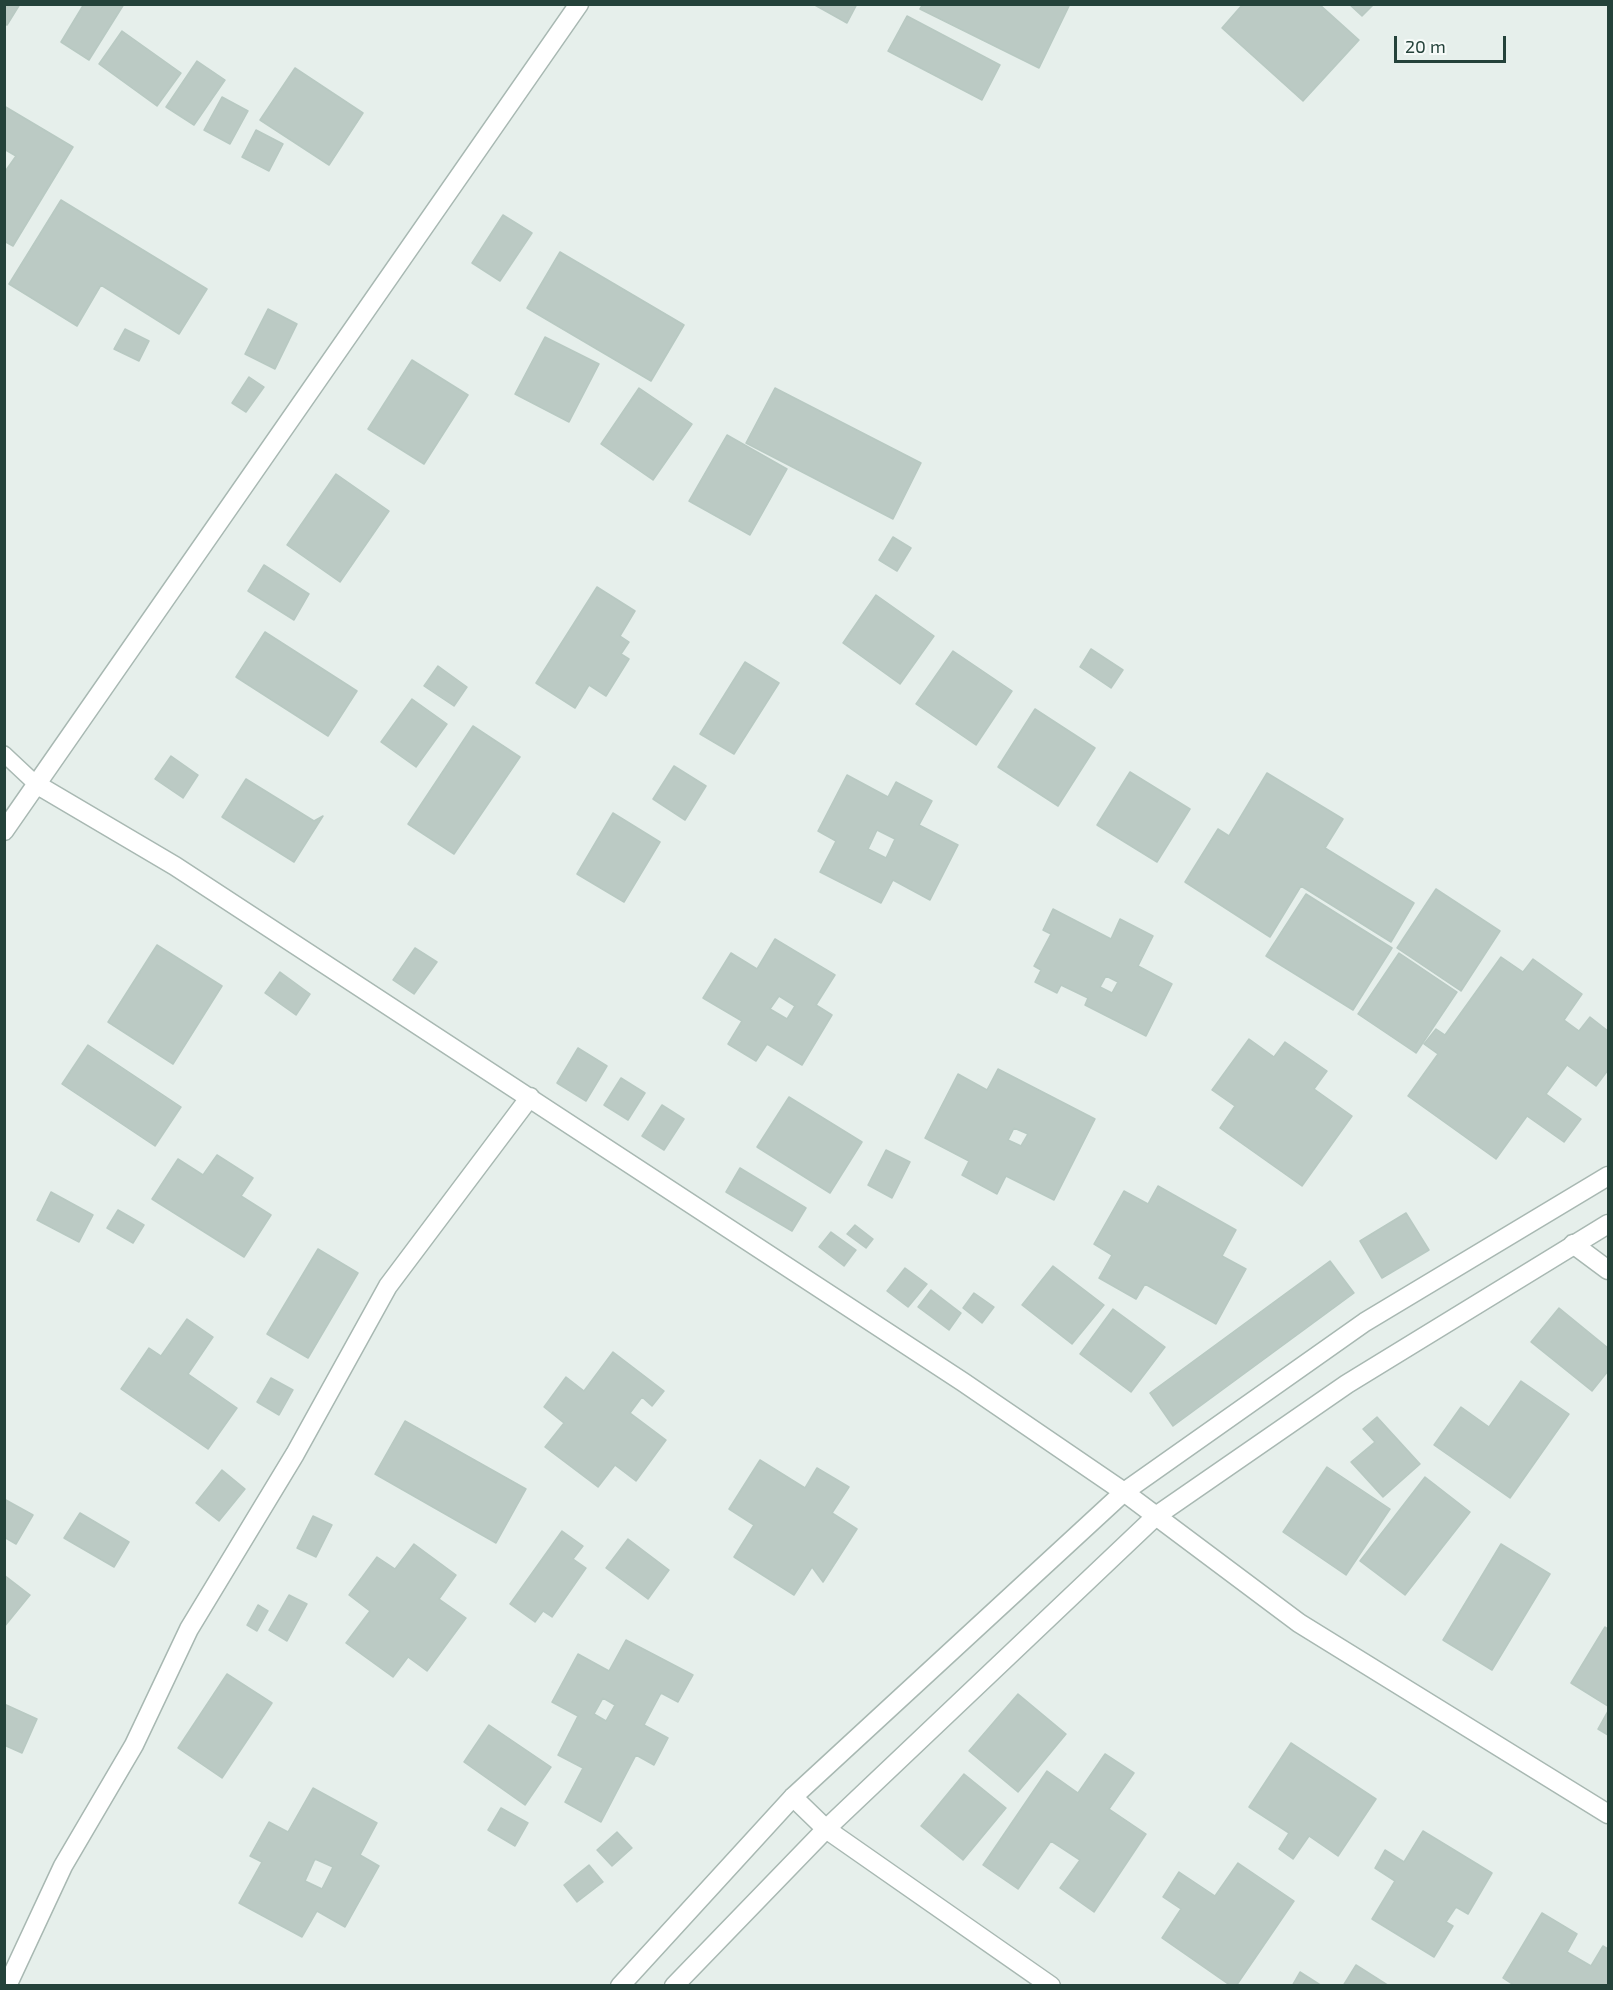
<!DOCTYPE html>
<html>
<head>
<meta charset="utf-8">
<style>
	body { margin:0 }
	#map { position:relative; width:1613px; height:1990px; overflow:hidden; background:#e6efeb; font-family:"Exo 2",sans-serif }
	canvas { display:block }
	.frame { position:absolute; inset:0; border:6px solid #24423a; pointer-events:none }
	.scale { position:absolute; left:1394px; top:36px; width:112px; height:27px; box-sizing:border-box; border:3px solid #24423a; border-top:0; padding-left:8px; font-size:18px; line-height:21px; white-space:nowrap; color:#24423a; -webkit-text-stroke:4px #f7fbf9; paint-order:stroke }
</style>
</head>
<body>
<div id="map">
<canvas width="1613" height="1990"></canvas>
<div class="frame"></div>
<div class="scale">20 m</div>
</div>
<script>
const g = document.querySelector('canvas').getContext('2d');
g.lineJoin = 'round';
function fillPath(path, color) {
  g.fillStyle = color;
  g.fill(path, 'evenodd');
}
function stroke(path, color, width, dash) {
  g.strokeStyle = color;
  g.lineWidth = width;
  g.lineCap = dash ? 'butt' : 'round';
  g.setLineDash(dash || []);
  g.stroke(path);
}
const building = new Path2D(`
	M4,4h16l-13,21 -3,-1z
	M84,4h40l-35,56 -28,-18z
	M813,4h44l-10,19z
	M923,4h147l-31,64 -119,-59z
	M1243,4h76l40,36 -56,61 -81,-73z
	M1349,4h25l-12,12z
	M907,16l93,49 -18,35 -94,-49z
	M122,31l59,42 -24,33 -58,-42z
	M197,61l28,19 -31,45 -28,-18z
	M295,68l68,45 -34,52 -69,-45z
	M222,97l26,14 -18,33 -26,-14z
	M4,106l69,41 -60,99 -9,-5v-68l12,-17 -12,-7z
	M256,130l27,14 -14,27 -27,-14z
	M61,200l146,89 -28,45 -78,-49 -24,41 -68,-42z
	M503,215l29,18 -32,48 -28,-18z
	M560,252l124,73 -33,56 -124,-73z
	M268,309l29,15 -22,45 -30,-15z
	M125,329l24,12 -10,20 -25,-12z
	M545,337l54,27 -30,58 -54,-28z
	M412,360l56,35 -44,69 -56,-35z
	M249,377l15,10 -18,25 -14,-9z
	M639,388l53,36 -39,56 -52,-36z
	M775,388l146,75 -28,56 -147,-76z
	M727,435l60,34 -37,66 -61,-34z
	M336,474l53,37 -49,71 -53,-37z
	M893,537l18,11 -14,23 -18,-11z
	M264,565l45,29 -15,26 -46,-29z
	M597,587l38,24 -15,25 9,6 -8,12 8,5 -23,37 -17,-11 -14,23 -39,-25z
	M876,595l58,41 -34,48 -57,-41z
	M265,632l92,59 -29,45 -92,-59z
	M1091,649l32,21 -12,18 -31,-21z
	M953,651l59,40 -36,54 -60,-41z
	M745,662l34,21 -45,71 -34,-20z
	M438,666l29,21 -13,19 -30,-20z
	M412,699l35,25 -31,43 -35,-25z
	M1035,709l60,39 -37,58 -60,-39z
	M473,726l47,31 -66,97 -46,-30z
	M171,756l27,19 -15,23 -28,-19z
	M674,766l32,20 -21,34 -32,-21z
	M1130,772l60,37 -33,53 -60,-37z
	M1267,773l76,46 -18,29 89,55 -23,39 -90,-56 -31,51 -85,-55 33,-53 11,7z
	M847,775l41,22 8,-15 36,19 -13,24 39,20 -28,55 -37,-20 -12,23 -61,-31 16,-31 -18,-10zM877,830l18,9 -9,19 -18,-9z
	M246,779l68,42 9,-5 -29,46 -72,-45z
	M613,813l47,29 -36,60 -47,-28z
	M1436,889l64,42 -39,60 -64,-43z
	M1306,894l86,54 -39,62 -87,-54z
	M1053,909l58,30 9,-20 33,17 -15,30 34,18 -26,52 -61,-31 3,-7 -27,-13 -4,8 -22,-11 6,-12 -7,-4 17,-32 -8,-4zM1106,976l12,6 -6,11 -12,-6z
	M775,939l60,36 -19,30 16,10 -30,50 -35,-21 -11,17 -28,-17 14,-23 -39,-23 28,-45 26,16zM779,996l16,10 -8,13 -17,-10z
	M157,945l65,41 -49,78 -65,-42z
	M415,948l22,14 -23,32 -21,-14z
	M1399,953l58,39 -41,61 -58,-39z
	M1501,957l22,15 10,-13 49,35 -18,26 15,11 11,-14 18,14v39l-12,16 -29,-21 -21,29 35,25 -17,23 -37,-26 -31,43 -88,-63 30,-42 -14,-10 12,-15 9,6z
	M280,972l30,22 -14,21 -31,-22z
	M1249,1039l25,18 11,-15 42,29 -13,18 38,27 -50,70 -82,-58 15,-22 -23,-16z
	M88,1045l93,62 -26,39 -93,-62z
	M578,1048l29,18 -21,35 -29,-18z
	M998,1069l97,50 -41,81 -48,-24 -9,18 -35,-19 7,-14 -44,-23 33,-64 29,16zM1014,1128l14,6 -7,12 -13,-6z
	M621,1078l24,15 -17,27 -24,-15z
	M789,1097l73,45 -32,51 -73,-46z
	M662,1105l22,14 -20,31 -22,-14z
	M886,1150l24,12 -18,36 -24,-13z
	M217,1155l36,23 -12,18 30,19 -27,42 -92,-58 26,-40 25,16z
	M740,1168l66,40 -14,23 -66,-39z
	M1158,1186l78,44 -14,26 24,13 -30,55 -71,-40 -9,15 -37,-21 13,-23 -18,-11 30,-53 24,13z
	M51,1192l42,23 -14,27 -42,-22z
	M118,1210l26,15 -11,18 -26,-15z
	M1406,1213l23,37 -47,28 -22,-37z
	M855,1225l18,14 -7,9 -19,-14z
	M831,1232l25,18 -12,16 -25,-19z
	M318,1249l40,24 -50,85 -41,-24z
	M1330,1261l24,32 -181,133 -23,-33z
	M1053,1266l51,39 -32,39 -50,-39z
	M905,1268l22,16 -19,23 -21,-16z
	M931,1290l30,23 -12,17 -31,-23z
	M974,1293l20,14 -12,16 -19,-15z
	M1559,1308l49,40v23l-16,20 -61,-49z
	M1113,1309l52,38 -34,45 -51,-38z
	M187,1319l26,18 -25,37 49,34 -29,41 -87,-60 28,-41 12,8z
	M613,1352l51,39 -12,15 -10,-9 -12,16 36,27 -30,41 -21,-16 -17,22 -53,-40 19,-24 -20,-16 22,-30 18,14z
	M271,1378l22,12 -14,25 -22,-13z
	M1521,1381l48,33 -59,84 -76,-53 27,-38 28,20z
	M1377,1417l43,47 -37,33 -32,-35 24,-20 -12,-13z
	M405,1421l121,68 -30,54 -121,-69z
	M760,1460l45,28 12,-20 32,19 -17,26 25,16 -34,53 -11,-15 -18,28 -60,-38 20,-32 -25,-16z
	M1327,1467l63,42 -44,66 -63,-43z
	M222,1470l23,19 -26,32 -23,-18z
	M1425,1477l45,35 -65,83 -45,-34z
	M4,1499l29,16 -17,29 -12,-7z
	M80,1513l49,29 -15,25 -50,-29z
	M313,1516l19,9 -16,32 -19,-9z
	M562,1531l21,15 -10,13 13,9 -34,49 -9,-6 -8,11 -25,-18z
	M628,1539l41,31 -21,29 -42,-31z
	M414,1544l42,31 -17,24 27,19 -39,53 -19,-14 -15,20 -47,-34 24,-32 -21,-16 28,-38 18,12z
	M1501,1544l49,30 -58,96 -49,-30z
	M4,1575l26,20 -26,32z
	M289,1595l18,9 -20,37 -18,-11z
	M258,1605l10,6 -11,20 -10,-6z
	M1605,1627l3,2v77l-37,-23z
	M626,1640l67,35 -15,27 -17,-9 -17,32 24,13 -14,27 -18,-10 -35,67 -36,-20 18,-34 -25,-13 20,-39 -26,-14 26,-48 31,17zM603,1698l12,7 -9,16 -12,-7z
	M227,1674l45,29 -50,75 -44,-30z
	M1018,1694l48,40 -48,58 -49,-41z
	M4,1704l33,15 -15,34 -18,-8z
	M1608,1711v24l-10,-6z
	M489,1725l62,42 -26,38 -61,-43z
	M1291,1743l85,56 -38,57 -29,-20 -16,23 -14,-10 10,-16 -40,-26z
	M1105,1754l29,19 -25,36 37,25 -52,78 -34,-24 20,-28 -29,-19 -33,48 -35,-24 64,-94 31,22z
	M964,1774l42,34 -43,52 -42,-34z
	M313,1788l64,35 -17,32 19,11 -34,61 -28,-16 -15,26 -63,-34 23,-41 -12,-6 19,-34 19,10zM315,1859l18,8 -11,22 -17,-8z
	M501,1808l27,15 -13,23 -27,-16z
	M1423,1831l69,42 -24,41 -12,-7 -10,15 7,4 -19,31 -62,-38 23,-38 -20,-13 10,-18 19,12z
	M617,1832l15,16 -20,18 -15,-16z
	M1238,1863l56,38 -58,85h-5l-69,-48 19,-29 -18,-12 16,-25 36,24z
	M589,1865l14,17 -26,20 -13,-17z
	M1542,1913l35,21 -10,18 24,14 12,-20 5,3v37h-93l-12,-8z
	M1356,1965l33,21h-46z
	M1300,1972l22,14h-30z`);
const service = new Path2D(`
	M4,754l32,30`);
const minor = new Path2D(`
	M36,784l139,82 788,516 161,110 175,131 309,191
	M4,831l575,-827
	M1573,1244l35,26
	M793,1797l33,32 225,157
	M7,1986l56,-120 71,-121 55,-116 106,-175 93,-168 142,-189`);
const tertiary = new Path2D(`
	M620,1986l173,-189 331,-305 241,-170 243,-146
	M674,1986l152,-157 330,-313 191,-132 261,-160`);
fillPath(building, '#bbcac4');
stroke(building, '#b8c9c2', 1.5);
stroke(service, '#a8b8b2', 18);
stroke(minor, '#a8b8b2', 21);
stroke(tertiary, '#a8b8b2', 21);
stroke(service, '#fff', 15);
stroke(minor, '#fff', 18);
stroke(tertiary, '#fff', 18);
</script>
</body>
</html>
